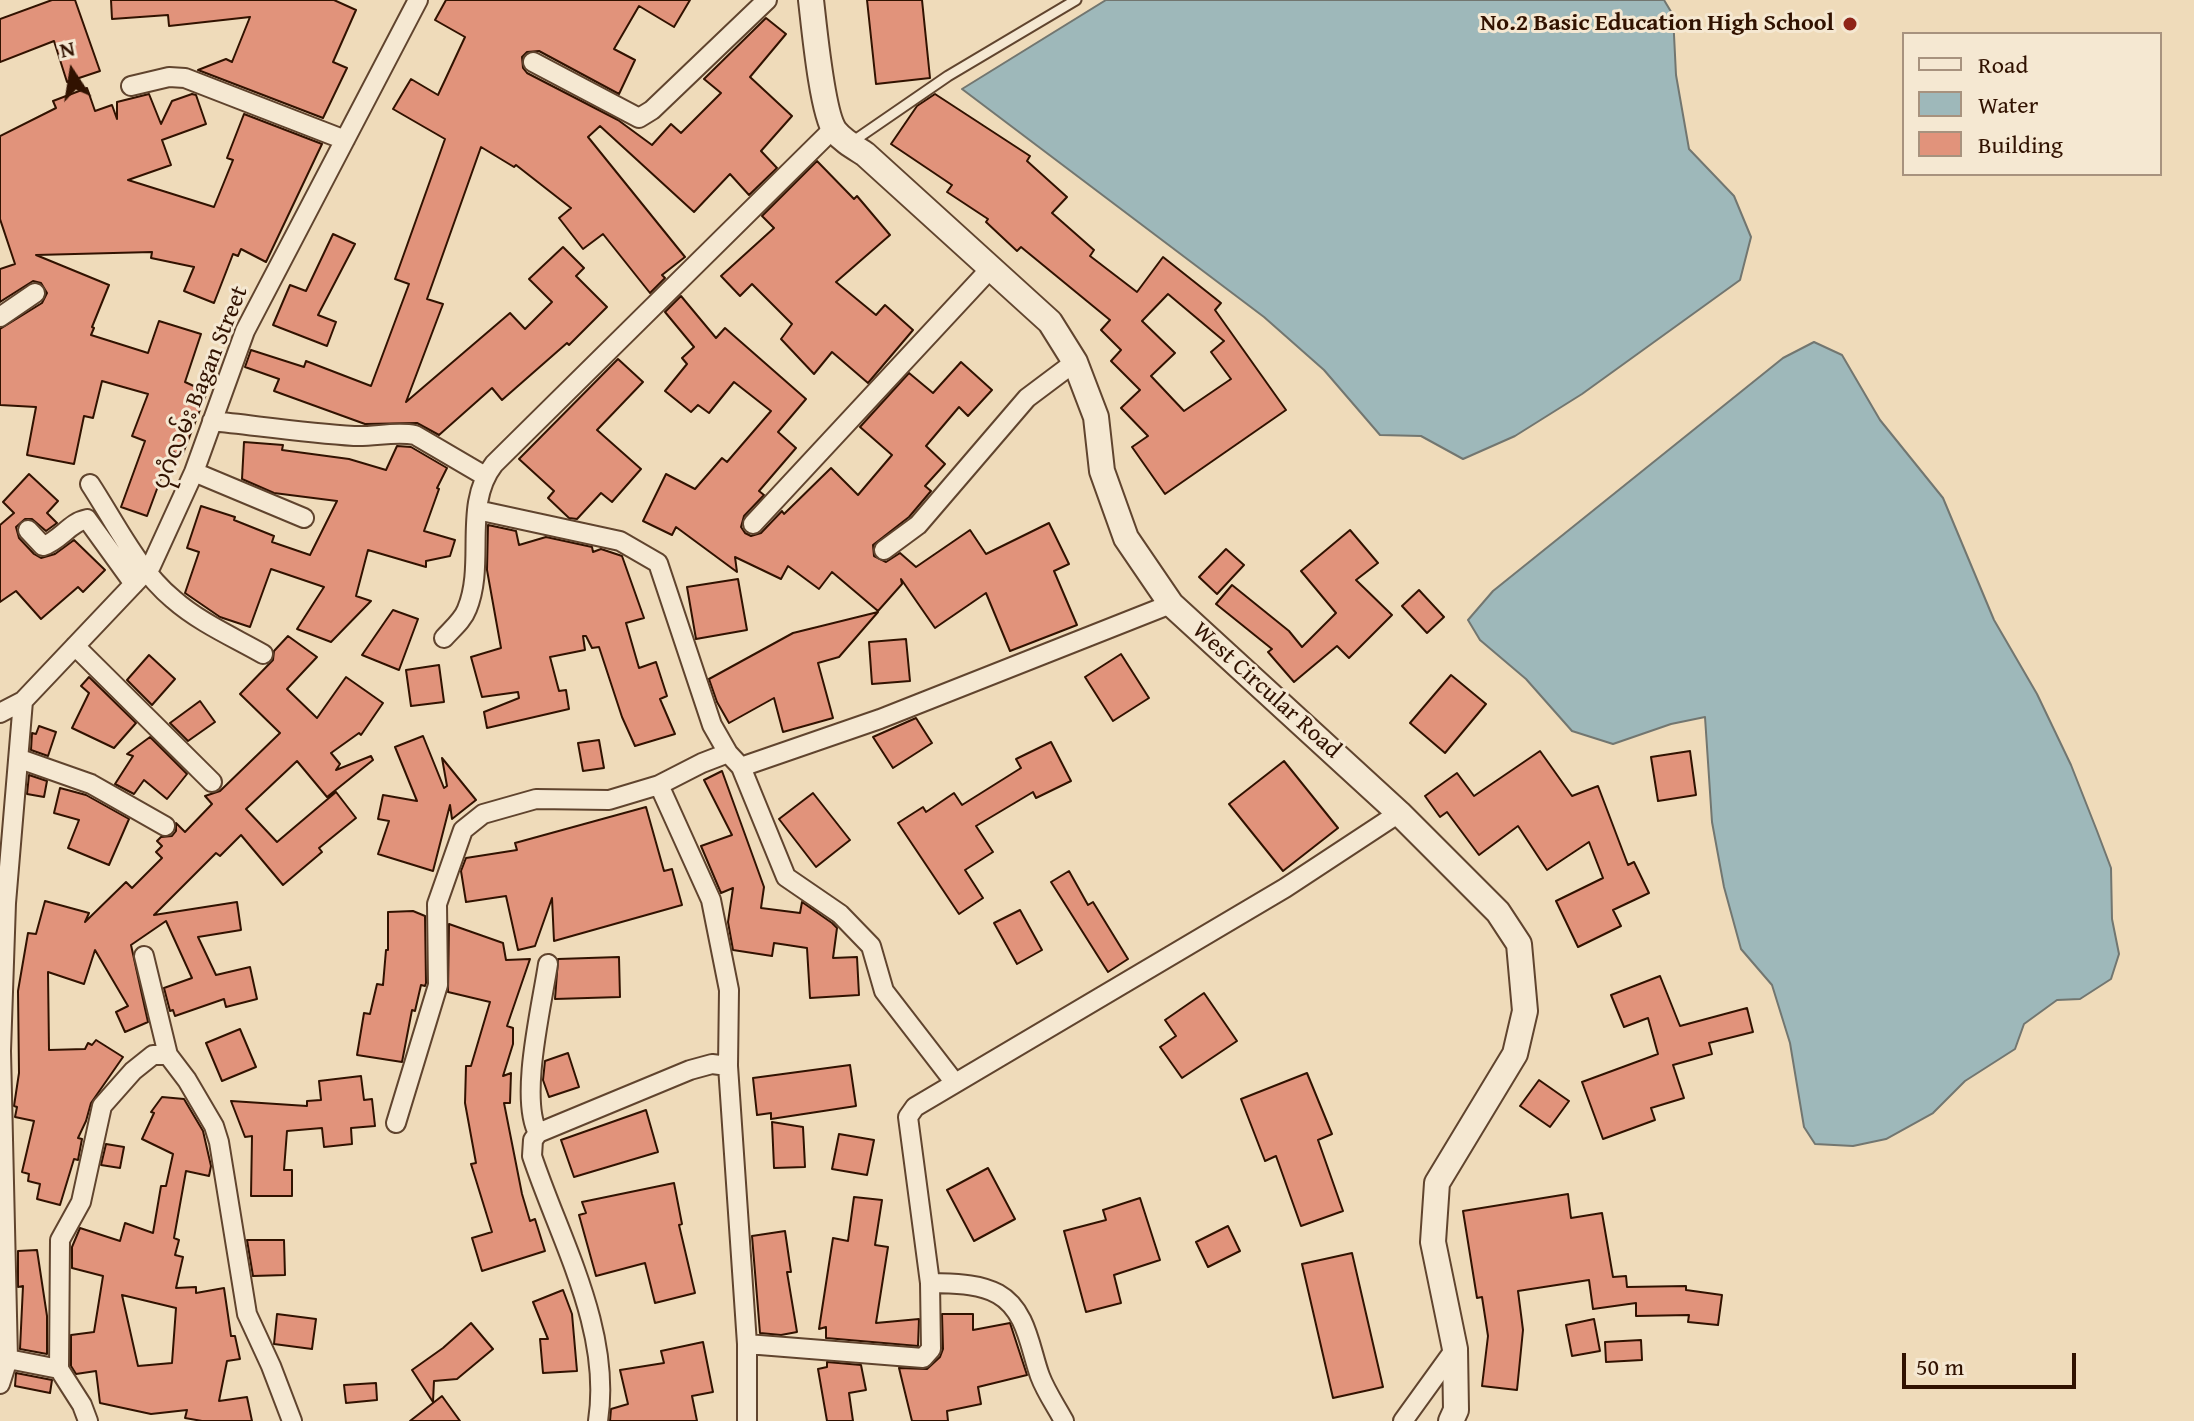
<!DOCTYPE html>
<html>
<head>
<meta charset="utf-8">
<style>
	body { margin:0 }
	#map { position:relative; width:2194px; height:1421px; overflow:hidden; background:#efdbba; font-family:"Gentium Book Plus",serif }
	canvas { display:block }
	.legend { position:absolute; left:1902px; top:32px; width:260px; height:144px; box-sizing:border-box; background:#f5e8d2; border:2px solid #a7927e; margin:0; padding:10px 14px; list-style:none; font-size:24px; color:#311200 }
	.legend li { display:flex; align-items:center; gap:16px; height:40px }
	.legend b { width:40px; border:2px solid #a7927e }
	.north { position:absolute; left:32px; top:32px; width:80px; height:80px; -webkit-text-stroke:6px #f5e8d2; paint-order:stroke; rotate:348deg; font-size:22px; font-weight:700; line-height:32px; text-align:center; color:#311200 }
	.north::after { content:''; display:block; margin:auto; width:28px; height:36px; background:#311200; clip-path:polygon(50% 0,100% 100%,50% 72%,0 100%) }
	.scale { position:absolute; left:1902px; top:1353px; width:174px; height:36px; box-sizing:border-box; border:4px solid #311200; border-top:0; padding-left:10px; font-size:24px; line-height:28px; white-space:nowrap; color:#311200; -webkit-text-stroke:6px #f5e8d2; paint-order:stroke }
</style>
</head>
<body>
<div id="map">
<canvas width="2194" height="1421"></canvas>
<ul class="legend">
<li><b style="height:10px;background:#f5e8d2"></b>Road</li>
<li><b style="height:22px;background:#9eb8ba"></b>Water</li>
<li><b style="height:22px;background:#e1937b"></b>Building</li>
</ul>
<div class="north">N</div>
<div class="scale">50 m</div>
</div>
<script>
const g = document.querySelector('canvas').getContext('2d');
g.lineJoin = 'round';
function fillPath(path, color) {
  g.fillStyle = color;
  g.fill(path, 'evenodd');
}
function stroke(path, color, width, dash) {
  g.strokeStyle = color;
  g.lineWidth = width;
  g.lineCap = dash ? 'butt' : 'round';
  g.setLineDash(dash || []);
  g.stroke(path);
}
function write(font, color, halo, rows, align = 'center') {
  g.font = font + ' "Gentium Book Plus","Noto Sans Myanmar",serif';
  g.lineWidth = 6;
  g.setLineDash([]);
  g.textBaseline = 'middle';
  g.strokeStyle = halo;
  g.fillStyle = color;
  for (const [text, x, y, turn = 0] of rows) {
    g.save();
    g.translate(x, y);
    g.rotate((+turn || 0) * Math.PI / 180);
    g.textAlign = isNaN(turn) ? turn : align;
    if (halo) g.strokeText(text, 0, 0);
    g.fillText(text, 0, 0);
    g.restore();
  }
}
const water = new Path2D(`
	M1106,0h558l9,15 3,60 13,74 45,47 17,41 -11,43 -158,114 -67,42 -52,23 -42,-23 -41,-1 -56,-65 -60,-53 -302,-228z
	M1814,342l28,13 38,65 63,78 51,122 43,74 34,71 26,66 14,37 1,51 7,35 -8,25 -31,20 -23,1 -33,24 -9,25 -50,32 -32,32 -47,26 -33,7 -38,-2 -11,-17 -14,-84 -18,-58 -31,-36 -17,-62 -12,-65 -7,-105 -34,7 -58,20 -41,-13 -46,-52 -46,-39 -12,-20 25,-29 290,-233z`);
const building = new Path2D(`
	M52,0h23l25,71 -33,11 -13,-41 -54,21v-43z
	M111,0h223l22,10 -23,52 14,6 -24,50 -125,-48 28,-11 6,3 18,-45 -81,9 -1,-11 -56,4z
	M446,0h244l-16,27 -35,-21 -25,43 21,11 -16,34 -80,-43 -12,1 -5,5 1,11 4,5 91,47 34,25 19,-21 10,9 40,-40 -17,-14 62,-61 20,16 -36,43 42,39 -31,35 16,17 -28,27 -19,-21 -36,38 -94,-86 -12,11 97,120 -23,18 3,3 -15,15 -47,-59 -20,15 -24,-31 12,-10 -55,-43 -2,2 -33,-20 -54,152 16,5 -37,98 104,-89 15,16 27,-27 -23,-23 34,-32 21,21 -8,8 31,31 -38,38 -2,-2 -65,57 -10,-12 -53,47 -22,-12 -52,1 -91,-33 5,-12 -34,-12 6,-17 53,17 2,-6 65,25 38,-102 -14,-5 50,-140 -52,-30 18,-30 27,16 27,-58 -30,-17z
	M867,0h55l8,78 -54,6z
	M87,88l8,23 17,-6 5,14v-17l32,-8 12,30 11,-23 20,-7 4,1 10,29 -44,16 9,25 -43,15 86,27 19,-47 -6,-2 17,-44 78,30 -56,118 -25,-13 -3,7 -5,-2 -19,49 -30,-12 10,-24 -43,-9 1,-6 -116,3 73,30 -17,42 2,1 -3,7 57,18 11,-32 42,13 -16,48 22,10 -25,64 -11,-5 -24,65 -26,-9 24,-66 -13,-5 16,-42 -46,-13 -9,37 -9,-2 -10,48 -47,-9 9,-48 -36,-2v-76l42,-26 5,-10 -6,-10 -8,-2 -33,21v-33l15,-5 -15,-45v-83l56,-28 -3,-7z
	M935,94l95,62 -3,5 40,36 -15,16 42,37 -4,6 47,36 26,-35 58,46 -6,7 71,100 -121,84 -33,-47 16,-11 -27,-28 19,-18 -29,-29 10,-11 -20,-20 9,-10 -89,-73 -4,4 -31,-29 2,-3 -41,-27 5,-7 -61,-41 26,-38zM1168,294l56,47 -13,11 20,27 -47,32 -33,-35 24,-23 -33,-32z
	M817,161l37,38 3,-3 33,39 -54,47 40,33 9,-10 28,25 -45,53 -36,-31 -18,22 -33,-35 11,-15 -40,-40 -12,12 -19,-20 53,-48 -12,-12z
	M333,234l22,10 -37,71 18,7 -9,24 -54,-21 17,-40 16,6z
	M681,296l35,42 9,-10 81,71 -28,33 18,16 -37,43 5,4 -20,21 -3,11 4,6 6,3 10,-3 21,-22 2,3 47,-46 27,27 34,-40 -32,-28 49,-54 24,20 28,-31 31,28 -24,26 -9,-9 -33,39 19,18 -20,22 6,5 -22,26 -36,28 1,11 12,6 14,-9 16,14 54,-37 16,24 63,-31 20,41 -15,7 23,54 -67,26 -24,-58 -51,35 -34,-49 1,5 -24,27 -46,-39 -13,17 -31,-23 -7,13 -46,-22 2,15 -61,-45 -4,8 -29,-14 23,-47 29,15 27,-31 5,4 44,-51 -37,-29 -25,31 -11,-8 -7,7 -26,-21 22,-27 -5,-6 12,-11 -29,-35z
	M618,359l25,23 -46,48 44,39 -29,33 -11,-9 -24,26 -8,-1 -21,-20 6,-7 -35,-32z
	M244,442l39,3 -1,5 67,9 37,11 11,-24 14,1 36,21 -10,20 2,1 -15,42 31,9 -5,16 -24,5v6l-58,-17 -12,46 15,5 -40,41 -34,-13 27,-42 -53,-18 -21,58 -30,-10 -35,-24 14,-41 -12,-4 14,-42 34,11 -1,3 40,16 -2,6 38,13 27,-54 -63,-8 -32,-14z
	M29,474l29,27 -11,12 10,10 -11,8 -14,-12h-7l-9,8 3,11 15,16 7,4 14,-4 19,-14 31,30 -22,22 -5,-5 -37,32 -25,-28 -16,11v-77l14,-12 -11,-11z
	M488,525l28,6 3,14 27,-8 46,10 1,5 8,-3 21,7 22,62 -18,5 13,45 17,-6 11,34 -7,3 15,35 -40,12 -13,-29 -23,-70 -7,1 -6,-12h-3l2,14 -35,7 9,34 7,-1 3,19 -82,19 -3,-16 35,-14 -1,-6 -36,5 -11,-40 30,-9 -14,-78z
	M1350,530l28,33 -22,17 36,35 -43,43 -12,-12 -43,36 -26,-30 4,-3 -56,-45 16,-19 57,46 13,16 34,-34 -35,-42z
	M1226,549l18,16 -27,29 -18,-17z
	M738,579l9,51 -51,9 -9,-52z
	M1419,590l25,27 -17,16 -25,-27z
	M393,610l25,9 -19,51 -37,-15z
	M878,612l-39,45 -21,6 15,55 -50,14 -9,-34 -45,25 -12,-21 -8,-23 84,-46z
	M288,636l29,21 -30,32 30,29 29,-41 37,26 -22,32 -2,-2 -28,20 9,11 -4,6 35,-14 2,4 -46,37 -30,-36 -51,48 31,33 59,-50 20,26 -37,30 3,4 -39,33 -42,-50 -21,21 -4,-3 -62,62 83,-13 4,28 -43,7 18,38 34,-8 7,32 -31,8 -2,-8 -49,17 -2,-6 -3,1 -6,-23 28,-10 -26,-57 -35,24 17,77 -23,10 -9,-20 12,-6 -33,-56 -11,34 -36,-12 1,78 36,-1 3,-6 4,2 4,-5 27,17 -32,46 -5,18 -8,17 4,1 -4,21 -4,-1 -14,46 -23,-6 3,-15 -12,-3 1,-7 -7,-2 12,-51 -19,-4 2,-10 -3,-1 5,-33 -1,-82 10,-58 8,1 9,-33 44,12 -4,9 41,-40 6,6 30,-30 -6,-6 6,-6 -5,-5 4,-4 11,-1 4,-5v-8l9,9 27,-28 -7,-8 15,-5 60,-58 -40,-39 33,-34 1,-9z
	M906,639l4,42 -38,3 -3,-42z
	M1121,654l28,44 -36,23 -28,-44z
	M149,655l26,24 -23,26 -25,-25z
	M439,665l5,37 -33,4 -5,-36z
	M1451,675l35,29 -41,49 -35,-30z
	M89,677l47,46 -22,25 -42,-20 17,-35 -8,-7z
	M200,701l15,21 -27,19 -18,-18z
	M916,718l16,25 -39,25 -20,-31z
	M39,726l17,6 -8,24 -17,-6 1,-17 4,1z
	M423,736l21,52 3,-2 -5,-28 34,42 -24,19 -2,-14 -17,66 -55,-17 11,-33 -11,-2 5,-24 34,6 -22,-54z
	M150,737l37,37 -20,25 -23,-19 -10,14 -19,-10 18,-28 -6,-2z
	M599,740l5,28 -21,3 -5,-28z
	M1051,742l20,39 -35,17 -3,-6 -57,34 17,26 -28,18 18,28 -24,16 -61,-91 25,-16 3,5 28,-19 8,12 59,-37 -5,-9z
	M1540,751l32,45 26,-10 30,79 6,-3 15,31 -36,17 8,16 -43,21 -22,-46 47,-23 -14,-36 -42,28 -29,-44 -39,29 -32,-43 -7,5 -15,-21 32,-23 17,23z
	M1690,751l6,44 -38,6 -7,-44z
	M1284,761l54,67 -55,43 -54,-67z
	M722,771l42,116 -3,21 39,5 2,-11 30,21 5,5 -4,30 24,-1 2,38 -49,3 -3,-50 -33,-5 -2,13 -39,-6 -5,-28 5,-34 -12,5 -20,-47 31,-11 -28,-55z
	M29,775l18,6 -3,16 -17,-3z
	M60,788l26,7 43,24 -20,46 -41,-17 11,-28 -25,-7z
	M813,793l37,47 -34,27 -37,-48z
	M646,807l18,64 8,-2 10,36 -128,36 -2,-43 -17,48 -17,4 -12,-54 -40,6 -5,-31 5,-13 51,-8 -2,-7z
	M1069,871l19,34 5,-3 35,57 -20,13 -57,-90z
	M1020,910l22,40 -25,14 -23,-41z
	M413,911l12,5 1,67 -1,3 -4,-1 -6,26 -3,-1 -10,52 -45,-7 7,-42 6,1 7,-30 6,1 3,-35h2v-38z
	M449,924l54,19 3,17 24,-1 -23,67 6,2v16l-10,32 8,-3 -1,30h-6l18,91 8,27 5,-2 10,32 -63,20 -10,-33 20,-6 -21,-68 5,-1 -11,-60 1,-37h5l19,-64 -42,-10z
	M619,957l1,40 -65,2 3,-40z
	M1660,976l20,50 67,-18 6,24 -44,11 3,11 -39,11 11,33 -33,10 4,12 -52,19 -21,-57 76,-28 -10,-36 -24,9 -13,-32z
	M1204,993l33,48 -55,37 -22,-31 16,-11 -11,-16z
	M240,1029l16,38 -34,14 -16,-38z
	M568,1053l11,34 -30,10 -6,-17 2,-19z
	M850,1065l6,41 -85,13v-6l-14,2 -4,-37z
	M1307,1073l25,61 -14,6 25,71 -42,15 -25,-70 -11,5 -24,-62z
	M361,1076l3,24 8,-1 3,27 -24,2 1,16 -28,3 -2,-19 -35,3 -3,39h8v26h-41l1,-60 -7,1 -14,-36 76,5v-5l14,-1 -2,-19z
	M1539,1080l30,21 -19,26 -30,-21z
	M162,1097l22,2 19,32 8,35 -2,10 -23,-5 -12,67 5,2 -4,15 8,2 -7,31 20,-1v6l28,-5 7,48h4l5,23 -13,2 -8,40 28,-4 5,24h-50l-17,-3 2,-8 -36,4 -51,-11 -4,-32 -20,3 -5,-8v-31l23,-3 9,-56 -31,-8v-21l8,-19 40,13 5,-18 28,10 8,-47h5l7,-32 -31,-15 12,-26 -3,-1zM122,1295l54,13 -4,55 -34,3z
	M646,1110l12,42 -84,25 -13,-37z
	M772,1122l31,5 2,40 -31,1z
	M839,1134l35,6 -7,35 -35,-6z
	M106,1144l18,3 -4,21 -19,-3z
	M988,1168l27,51 -41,22 -27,-51z
	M674,1183l8,41 -3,1 16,68 -40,10 -10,-40 -49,13 -17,-61 7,-2 -4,-11z
	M1568,1194l3,24 31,-5 11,64 13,-1 1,11 59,-1v4l36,5 -4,30 -30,-3 1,-7 -53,1v-13l-43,6 -4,-29 -71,11 5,39 -6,60 -35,-4 6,-50 -6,-39 -5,1 -14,-87z
	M854,1197l28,3 -7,45 13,2 -12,76 43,-4 -1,27 -92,-8v-11l-7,2 14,-91 15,3z
	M1140,1198l20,62 -46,15 7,28 -35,9 -22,-81 42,-11 -3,-10z
	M1228,1226l12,25 -32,16 -12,-25z
	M785,1231l6,41h-4l10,60 -16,3 -21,-2 -8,-97z
	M247,1240h37l1,35 -32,1z
	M37,1250l10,66v38l-27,-5 3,-63 -5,1v-36z
	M1352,1253l31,134 -50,11 -31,-134z
	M563,1290l9,24 5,57 -34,2 -3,-34h8l-15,-37z
	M277,1314l39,5 -4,30 -38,-5z
	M942,1314h31v16l37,-7 17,52 -49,12 3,17 -34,7 1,10h-36l-13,-53 28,1 13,-12 3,-8z
	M1594,1319l6,32 -28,5 -6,-31z
	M471,1323l22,26 -36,30 -23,2 -1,21 -21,-32 31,-22z
	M1641,1340l1,20 -36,2 -1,-20z
	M703,1342l10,50 -21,4 5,25h-87l1,-12 17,-5 -8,-34 44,-7 -3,-12z
	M827,1362l34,3 5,25 -17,3 4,28h-26l-9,-52 9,-2z
	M16,1373l36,7 -2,13 -35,-7z
	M376,1383l1,17 -31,3 -2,-18z
	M442,1396l18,25h-50z`);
const service = new Path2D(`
	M852,142l96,-66 128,-76`);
const minor = new Path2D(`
	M533,62l106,56 13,-8 115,-110
	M131,86l38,-9 16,1 160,62
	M0,317l35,-24
	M212,421c47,5 95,12 142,15 21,1 41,-5 61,-1l70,41
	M194,472l110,46
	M90,484c25,38 47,85 83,115 26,23 60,38 90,55
	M477,510l143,31 38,22 54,162 16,28 13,14 45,110 54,37 31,32 13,45 71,92
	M753,524l238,-256
	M28,530l15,16c17,-5 27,-24 44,-27l47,65
	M884,550l34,-25 109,-127 48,-36
	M444,638c8,-9 19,-18 23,-29 19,-46 -5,-104 27,-145l339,-335
	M75,646l137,136
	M0,713l23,-12 128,-135 43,-94 51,-141 173,-331
	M20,759l71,25 74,42
	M741,767l139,-48 291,-115
	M659,785l52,115 18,90 -1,76 19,278v77
	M144,956l24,99 19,25 27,46 5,16 28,172 24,52 21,55
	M396,1123l42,-138 -1,-81 26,-74 20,-16 53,-15 73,1 50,-15 43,-22 26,-10
	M538,1133c-19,-35 4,-128 10,-169
	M930,1283c23,1 48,0 68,11 29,16 32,55 42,82 6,16 16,30 24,45
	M747,1344l176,14 8,-9 -1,-66 -22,-166 7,-10 370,-219 114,-75
	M8,1359l51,10 23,36 6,16
	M59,1369l1,-129 21,-38 21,-96 31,-35 20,-16h15
	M0,1384l8,-25 -7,-308 5,-148 17,-202
	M598,1421c14,-91 -38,-181 -66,-265l1,-16 5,-7 152,-63 22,-6 16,2
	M1403,1421l52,-72`);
const tertiary = new Path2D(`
	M811,0c3,25 11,113 24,131 8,10 19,16 30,23l185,168 25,40 21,55 6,54 24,67 45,66 228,209 99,99 21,32 6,67 -10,43 -78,129 -4,59 22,107 1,61 -5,11`);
const markers = [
	[1850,24,8,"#8f2418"]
];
const poiNames = [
	["No.2 Basic Education High School",1834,24]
];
const streetNames = [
	["ပုဂံလမ်း Bagan Street",201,388,-68],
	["West Circular Road",1266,691,42]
];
fillPath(water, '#9eb8ba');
stroke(water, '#727670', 2);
fillPath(building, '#e1937b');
stroke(building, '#311200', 2);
stroke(service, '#60442e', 13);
stroke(minor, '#60442e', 22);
stroke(tertiary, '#60442e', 28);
stroke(service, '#f5e8d2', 9);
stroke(minor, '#f5e8d2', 18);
stroke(tertiary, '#f5e8d2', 24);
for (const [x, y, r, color] of markers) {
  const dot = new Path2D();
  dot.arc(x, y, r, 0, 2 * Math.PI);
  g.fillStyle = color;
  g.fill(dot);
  stroke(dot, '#f5e8d2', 3);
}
write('bold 24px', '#311200', '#f5e8d2', poiNames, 'right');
write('24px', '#311200', '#f5e8d2', streetNames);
</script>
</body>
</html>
